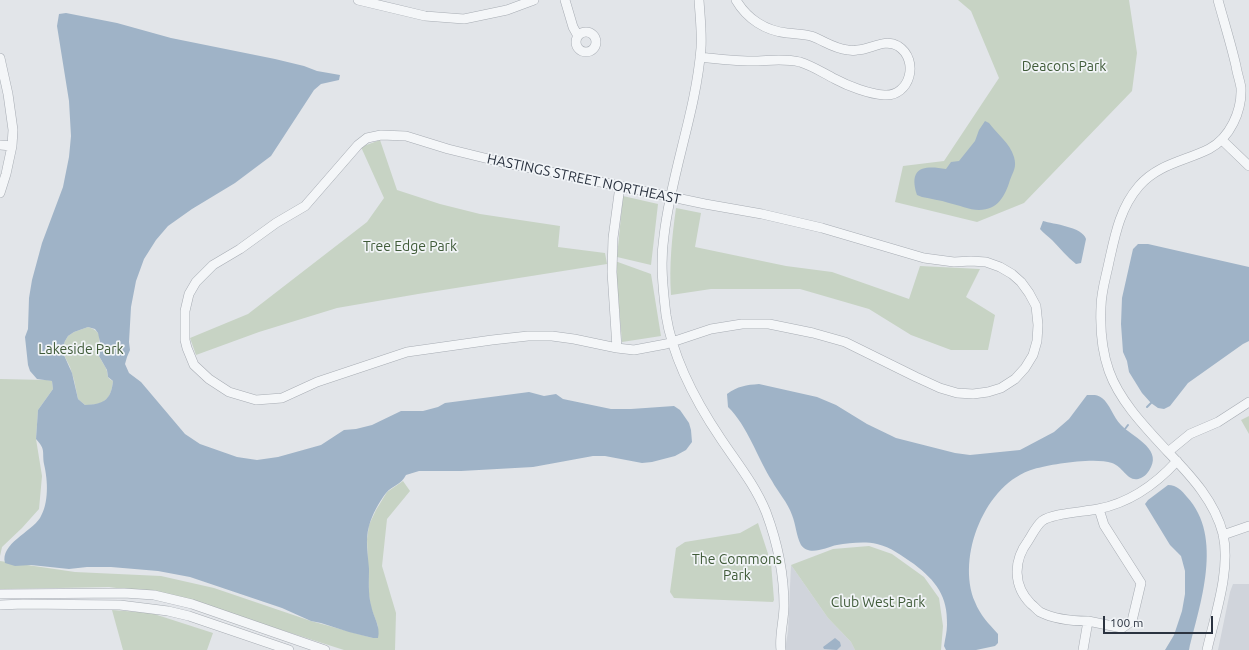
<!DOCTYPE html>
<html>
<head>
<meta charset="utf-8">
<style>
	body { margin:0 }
	#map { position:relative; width:1249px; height:650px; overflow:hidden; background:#e2e5e9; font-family:Ubuntu,sans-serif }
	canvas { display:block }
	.scale { position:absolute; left:1103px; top:616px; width:110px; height:18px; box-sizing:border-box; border:2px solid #2b3340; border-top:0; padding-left:5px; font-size:12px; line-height:14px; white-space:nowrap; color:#2b3340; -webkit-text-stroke:3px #f1f4f7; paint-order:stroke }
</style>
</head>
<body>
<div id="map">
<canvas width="1249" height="650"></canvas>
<div class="scale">100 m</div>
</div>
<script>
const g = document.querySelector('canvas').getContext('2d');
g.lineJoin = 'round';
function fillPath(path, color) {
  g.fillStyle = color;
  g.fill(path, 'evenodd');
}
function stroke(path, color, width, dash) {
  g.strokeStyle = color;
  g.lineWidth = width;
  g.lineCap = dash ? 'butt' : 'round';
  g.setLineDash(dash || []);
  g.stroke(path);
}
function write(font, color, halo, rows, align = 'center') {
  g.font = font + ' Ubuntu,sans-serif';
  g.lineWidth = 3.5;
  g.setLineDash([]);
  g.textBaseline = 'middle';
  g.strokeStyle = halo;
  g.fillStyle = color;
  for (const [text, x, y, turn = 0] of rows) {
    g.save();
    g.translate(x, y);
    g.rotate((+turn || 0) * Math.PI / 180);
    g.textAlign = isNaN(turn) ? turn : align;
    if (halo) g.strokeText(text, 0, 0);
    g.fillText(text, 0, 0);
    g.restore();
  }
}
const built = new Path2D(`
	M791,565l37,53 23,24 4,8h-70l3,-19z
	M1233,584h16v66h-31l12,-58z`);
const green = new Path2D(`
	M958,0h171l8,53 -5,38 -108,112 -47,19 -82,-20 8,-36 41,-5 55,-83 -28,-67z
	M380,140l17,50 43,14 40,10 80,12 -2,21 47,6 2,11 -189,30 -81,14 -78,24 -63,23 -6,-17 58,-24 119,-92 17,-24 -23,-51z
	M623,196l35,8 -7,61 -34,-8z
	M676,208l25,5 -6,34 91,19 46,6 77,27 11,-33 60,3 -14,28 29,18 -7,35h-37l-40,-15 -42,-26 -69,-20h-89l-40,6c-2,-30 1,-58 5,-87z
	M615,261l36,13 10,62 -39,6z
	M88,327c20,6 7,17 11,29 2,5 6,9 8,15 0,0 1,6 1,6 1,2 3,3 5,4 -2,20 -10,24 -28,24l-7,-6 -4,-19 -4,-13 -7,-14v-6l2,-6 3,-5 6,-4z
	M0,379l47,1 5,1 1,8 -15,21 -2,29 6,37 -3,33 -17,19 -20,19 -2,9z
	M1249,416v18l-8,-14z
	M403,481l7,10 -23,28 -5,47 14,47 -1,37h-51l-169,-54 -66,-9 -104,2 -5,1v-29l75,11 86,4 53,12 97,33 62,17 5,-12 -7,-18 -2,-13 -2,-56 2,-14 7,-15 11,-18z
	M758,523l13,40 3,37 -1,2 -99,-4 -4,-6 6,-44 9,-6 55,-9z
	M869,546l23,8 32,23 15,21 4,28 -2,24h-86l-4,-8 -23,-24 -37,-53 42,-16z
	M112,610l39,3 62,20 -6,17h-84z`);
const water = new Path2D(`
	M66,13l51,10 54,15 104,21 29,7 13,5 23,4 -1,5 -18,4 -7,6 -43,66 -36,27 -43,26 -24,17 -12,14 -12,19 -8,22 -5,26 -2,35 1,8 -3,7 -2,7 4,9 12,9 44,52 15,10 37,13 20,3 21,-3 43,-12 23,-15 12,-1 16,-4 29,-14h22l15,-4 7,-4 84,-11 15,4 12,-2 7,5 48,10h20l43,-3 6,4 9,13 2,7 1,12 -6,8 -11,6 -23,6 -10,1 -37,-7h-12l-60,11 -72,4h-42l-13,4c-5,10 -13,10 -20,18 -7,9 -14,22 -17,33 -4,14 -1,28 0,43 0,12 -1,24 2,36 2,12 10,21 7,33h-5l-24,-6 -28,-9 -10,-2 -29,-13 -92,-31 -32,-6 -47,-4h-24l-18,2 -38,-4 -16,1 -10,-3c-5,-19 26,-31 35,-45 9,-15 8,-37 4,-54 -2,-13 2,-14 -8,-25l2,-29 15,-21 -1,-8 -15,-2 -7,-8 -2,-6 -3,-28 3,-8 1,-31 3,-18 10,-37 21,-56 6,-30 2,-21 -2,-35 -12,-75 2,-12zM88,327l7,2 3,4 2,9 -1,14 8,14 1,7 5,4c-2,20 -10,23 -28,24l-7,-6 -6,-26 -9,-20v-6l2,-6 3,-5 6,-4z
	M985,121l4,2c8,11 21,20 25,34 3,11 -1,14 -4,23 -5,16 -12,30 -31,30 -10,0 -20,-5 -30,-7 -9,-3 -18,-4 -27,-6l-5,-2c-9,-28 7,-30 29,-26l5,-7 8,-1 16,-20 4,-11z
	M1043,221c10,3 40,6 43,18l-5,24 -5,1c-9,-7 -16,-16 -24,-24 -4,-4 -9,-7 -12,-11z
	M1138,244h10l101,23v74l-6,3 -55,39 -18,23 -6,3 -6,-1 -7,-5 -9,-10 -13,-21 -2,-11 -4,-9 -2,-28 1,-26 11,-49z
	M759,384l58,13 19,8 31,19 29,14 59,15 15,2 50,-5 34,-18 15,-13 18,-24c6,0 10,-1 15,3 8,6 11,19 19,27 10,11 40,23 30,42 -2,4 -5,9 -10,11 -13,6 -17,-11 -29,-15 -17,-6 -61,1 -78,6 -49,14 -78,88 -59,133 5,13 14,22 23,32v9l-3,3 -19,4h-30l-2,-4c1,-7 3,-14 3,-21 1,-29 -11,-44 -33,-61 -12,-8 -23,-17 -37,-20 -12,-3 -28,-1 -40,1 -11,2 -27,12 -36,0 -5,-10 -5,-20 -9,-30 -4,-12 -14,-23 -20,-34 -14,-22 -25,-56 -44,-74l-1,-13c11,-8 19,-9 32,-10z
	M1168,485c9,0 14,6 19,12 37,40 13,107 2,153h-24l9,-15 8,-24 3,-17v-23l-4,-15 -11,-11 -25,-41 3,-4z
	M835,638l5,4 1,4 -4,4 -13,-1 -1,-2z`);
const stream = new Path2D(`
	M1147,407l4,-4
	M1125,429l3,-4`);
const minor = new Path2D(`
	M358,0l67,16 39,3 43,-9 27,-10
	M565,0l8,27 5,9
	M699,0c1,16 3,32 2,48 -5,64 -30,125 -37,188 -4,26 -1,53 2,79 7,45 30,87 55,124 16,24 34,46 45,73 12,32 18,60 18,94 0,14 -5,30 -3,44
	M576 42a10 10 0 1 1 20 0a10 10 0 1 1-20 0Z
	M700,57c17,2 35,4 52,4 16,0 31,-3 48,1 13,4 23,11 35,17 13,7 34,15 49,16 26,2 36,-35 14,-49 -14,-8 -28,4 -41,4 -3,1 -6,0 -9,0 -16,-2 -23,-9 -37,-14 -8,-2 -15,-2 -24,-3 -21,-2 -40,-14 -51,-33
	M0,58l8,36 5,36 -1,16 -6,28 -6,19
	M381,135l25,1 42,13 53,13 90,18 114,24 57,10 60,14 102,30 30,4 17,-1 15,1 14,5 12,7 9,8 8,11 7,13 2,19 -1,16 -4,14 -8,13 -10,11 -14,9 -13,4 -15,2 -16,-1 -17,-5 -24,-11 -71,-35 -32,-9 -44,-9h-27l-31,5 -45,15 -32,6 -17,-2 -43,-9 -22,-3h-24l-36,4 -85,12 -90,30 -35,16 -26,2 -27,-8 -20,-13 -15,-14 -7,-17 -2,-8v-29l4,-17 7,-12 17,-17 27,-16 36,-26 29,-17 53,-61 9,-7z
	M1222,140l27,26
	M0,145l12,1
	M617,348l-5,-76 1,-34 7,-52
	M1168,452l22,-18 28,-12 31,-20
	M1223,535l26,-9
	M0,594l124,-1 30,2 38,9 133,46
	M0,605l23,-1 97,1 48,6 21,5 100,34
	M1088,621l34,7 10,-7 9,-38 -37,-58 -5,-16
	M1083,650l5,-29c-16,0 -34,-2 -48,-9 -3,-2 -6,-6 -9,-8 -18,-18 -18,-43 -3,-63 4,-6 8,-15 14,-20 11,-8 41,-9 56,-12 31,-6 58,-25 79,-48
	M1207,650c8,-35 24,-80 16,-116 -8,-32 -31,-57 -54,-81 -22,-24 -49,-51 -60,-82 -7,-20 -9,-43 -8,-64 0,-15 5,-30 8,-45 6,-27 11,-54 30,-76 19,-22 46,-25 70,-37 21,-11 33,-38 32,-61 -1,-7 -4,-15 -5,-22 -5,-22 -12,-44 -18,-66`);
const parkNames = [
	["Deacons Park",1064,66],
	["Tree Edge Park",410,246],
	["Lakeside Park",81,349],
	["The Commons",737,559],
	["Park",737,575],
	["Club West Park",878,602]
];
const streetNames = [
	["HASTINGS STREET NORTHEAST",584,179,12]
];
fillPath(built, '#d0d4db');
fillPath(green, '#c7d3c4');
fillPath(water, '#9fb3c7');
stroke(stream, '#9fb3c7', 2);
stroke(minor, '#a7acb3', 10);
stroke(minor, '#f4f6f8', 9);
write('14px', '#405b39', '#f1f4f7', parkNames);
write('14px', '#2b3340', '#f1f4f7', streetNames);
</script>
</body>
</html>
